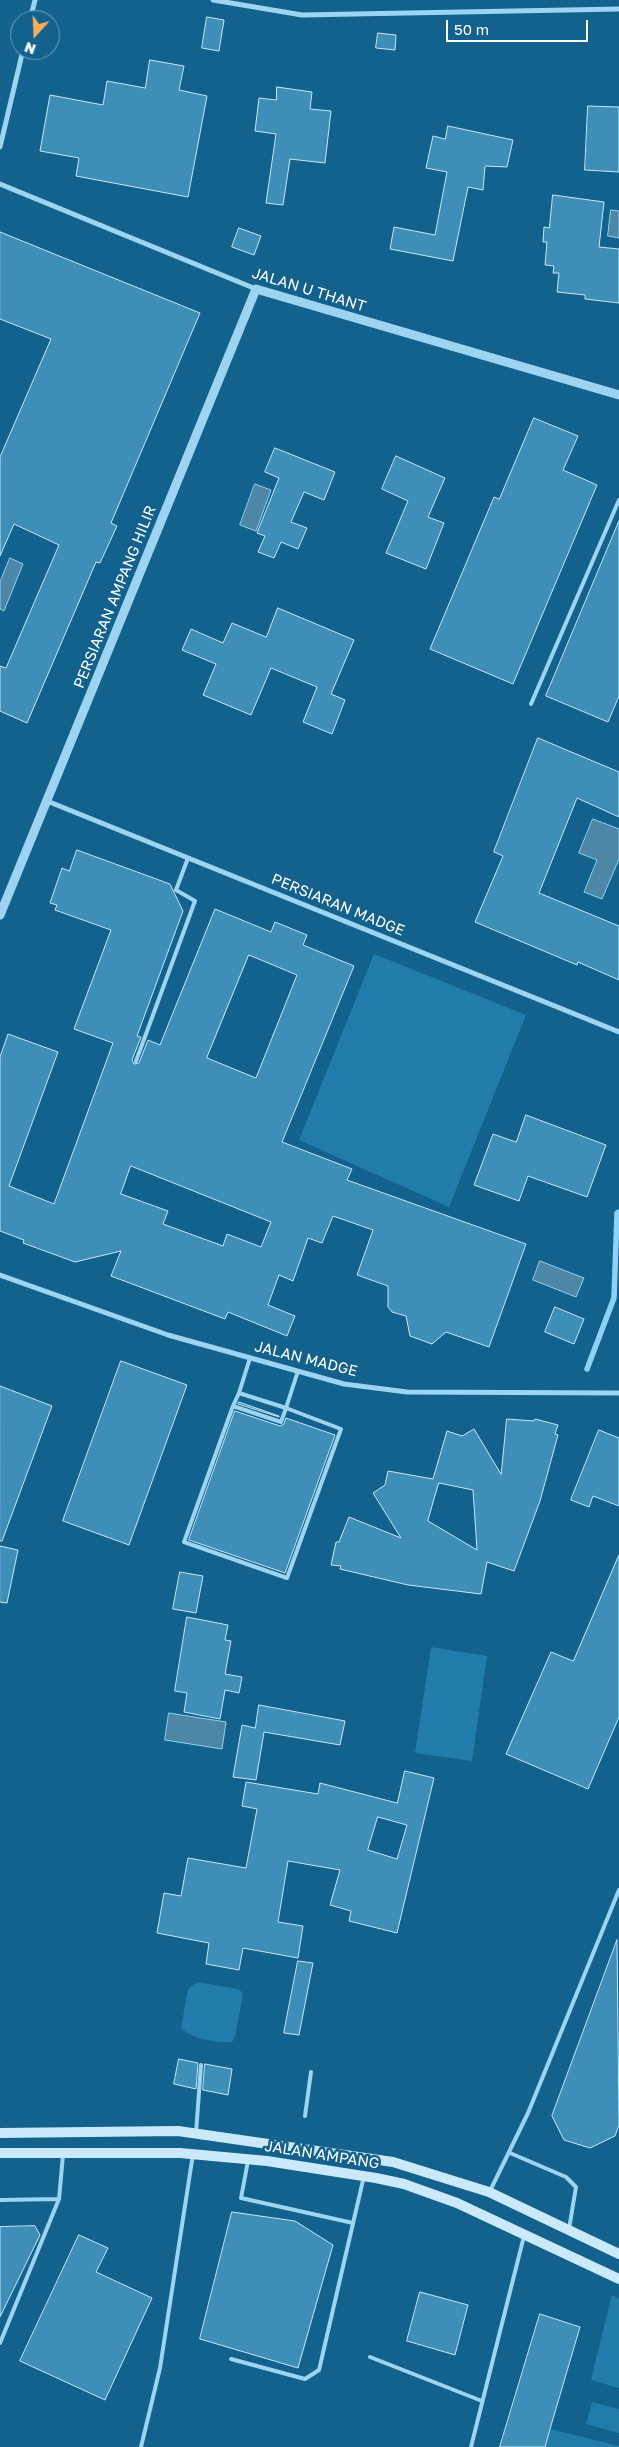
<!DOCTYPE html>
<html>
<head>
<meta charset="utf-8">
<style>
	body { margin:0 }
	#map { position:relative; width:619px; height:2447px; overflow:hidden; background:#13618d; font-family:"Golos Text",sans-serif }
	canvas { display:block }
	.north { position:absolute; left:10px; top:10px; width:50px; height:50px; box-sizing:border-box; background:#13618d; border:1px solid #71a0bb; border-radius:50%; rotate:200deg; font-size:14px; font-weight:700; line-height:20px; text-align:center; color:#fff }
	.north::after { content:''; display:block; margin:auto; width:18px; height:22px; background:#ffae5b; clip-path:polygon(50% 0,100% 100%,50% 72%,0 100%) }
	.scale { position:absolute; left:446px; top:20px; width:142px; height:22px; box-sizing:border-box; border:2px solid #fff; border-top:0; padding-left:6px; font-size:15px; line-height:18px; white-space:nowrap; color:#fff; -webkit-text-stroke:4px #13618d; paint-order:stroke }
</style>
</head>
<body>
<div id="map">
<canvas width="619" height="2447"></canvas>
<div class="north">N</div>
<div class="scale">50 m</div>
</div>
<script>
const g = document.querySelector('canvas').getContext('2d');
g.lineJoin = 'round';
function fillPath(path, color) {
  g.fillStyle = color;
  g.fill(path, 'evenodd');
}
function stroke(path, color, width, dash) {
  g.strokeStyle = color;
  g.lineWidth = width;
  g.lineCap = dash ? 'butt' : 'round';
  g.setLineDash(dash || []);
  g.stroke(path);
}
function write(font, color, halo, rows, align = 'center') {
  g.font = font + ' "Golos Text",sans-serif';
  g.lineWidth = 5;
  g.setLineDash([]);
  g.textBaseline = 'middle';
  g.strokeStyle = halo;
  g.fillStyle = color;
  for (const [text, x, y, turn = 0] of rows) {
    g.save();
    g.translate(x, y);
    g.rotate((+turn || 0) * Math.PI / 180);
    g.textAlign = isNaN(turn) ? turn : align;
    if (halo) g.strokeText(text, 0, 0);
    g.fillText(text, 0, 0);
    g.restore();
  }
}
const green = new Path2D(`
	M374,954l152,61 -77,192 -150,-67z
	M431,1647l56,9 -15,105 -57,-8z
	M197,1982l41,7 4,3v8l-7,37 -3,5c-13,2 -42,-4 -51,-14l7,-39z
	M612,2295l7,4v89l-28,-8z
	M592,2402l27,7v24l-33,-9z
	M550,2429l69,17v1h-74z`);
const water = new Path2D(`
	M611,210l8,1v27l-11,-2z
	M255,484l16,6 -15,41 -16,-6z
	M10,558l13,6 -19,47 -4,-2v-27z
	M593,819l26,10v30l-17,40 -18,-7 13,-32 -18,-7z
	M540,1261l44,17 -8,19 -43,-17z
	M169,1713l57,9 -4,27 -57,-9z`);
const stream = new Path2D(`
	M587,1369l27,-71 3,-85 2,-1`);
const building = new Path2D(`
	M207,17l17,3 -5,31 -17,-3z
	M378,33l18,2 -1,15 -19,-2z
	M150,60l34,6 -5,24 28,6 -19,101 -112,-21 3,-18 -39,-7 10,-56 53,10 4,-24 38,7z
	M277,87l35,5 -2,17 21,2 -6,52 -35,-4 -7,46 -17,-2 10,-69 -21,-3 4,-33 17,2z
	M588,106l31,1v65l-34,-2z
	M448,126l65,14 -6,27 -22,-1 -2,24 -15,-3 -15,74 -63,-12 4,-22 41,8 12,-63 -21,-4 7,-32 12,3z
	M553,195l51,7 -5,45 20,2v54l-34,-4v-4l-28,-3 2,-19h-6l1,-7 -9,-1 2,-23h-4l1,-15 5,1z
	M239,228l22,8 -7,19 -22,-8z
	M0,232l200,81 -89,210 6,3 -17,37 -4,-1 -69,161 -27,-12v-45l6,2 53,-123 -45,-21 -14,32v-99l51,-118 -51,-20z
	M534,418l44,18 -15,34 34,15 -84,199 -83,-35 64,-152 5,2z
	M275,448l60,24 -11,28 -20,-8 -13,30 16,6 -9,21 -17,-7 -7,16 -16,-6 7,-16 -8,-3 22,-55 -14,-6z
	M396,456l49,22 -17,39 16,6 -18,46 -40,-16 22,-52 -26,-12z
	M619,521v175l-11,26 -62,-26z
	M278,608l76,32 -23,54 14,6 -13,34 -29,-12 14,-35 -46,-19 -20,47 -48,-20 13,-31 -34,-14 9,-21 32,14 9,-20 34,14z
	M538,738l81,34v45l-42,-19 -38,95 80,33v54l-41,-18 -1,3 -102,-43 28,-66 -9,-4z
	M77,850l93,34 13,27 -46,125 4,1 -9,23 2,4 5,-1 9,-23 12,5 55,-136 56,23 4,-10 32,13 -4,10 51,21 -72,176 70,27 -5,11 179,64 -37,103 -43,-15 -14,12 -22,-8 -4,-20 -14,-4 -4,-5v-21l-31,-11 16,-45 -40,-14 -11,27 -14,-5 -15,43 -14,-6 -11,30 27,11 -8,20 -59,-24 -3,7 -114,-43 10,-25 -46,11 -52,-19 1,-3 -24,-9v-174l8,-23 50,18 -49,134 45,18 59,-161 -39,-14 37,-99 -56,-20 2,-5 -7,-2 12,-35 7,3zM249,955l48,20 -41,103 -49,-20zM131,1166l140,56 -10,25 -34,-13 -4,12 -60,-22 5,-13 -47,-17z
	M526,1115l80,30 -19,52 -59,-21 -9,25 -45,-16 19,-51 23,8z
	M555,1307l29,12 -10,25 -29,-12z
	M121,1361l66,24 -58,160 -66,-24z
	M0,1386l52,20 -50,135h-2z
	M239,1402l40,14v1l-41,-13z
	M235,1411l45,15 4,-2 2,-6 49,17 -50,138 -96,-33z
	M507,1419l27,2 1,-2 23,6 -3,9 3,1 -18,66 -26,70 -27,-9 -6,32 -73,-9 -68,-16 1,-3 -10,-1 5,-23h3l10,-25 52,21 -28,-45 12,-8 3,-14 45,8 14,-48 15,5 12,-7 27,45zM439,1483l34,7 4,60 -49,-29z
	M599,1430l20,8v68l-26,-10 -4,11 -18,-7z
	M0,1546l18,4 -11,53 -7,-1z
	M619,1555v162l-31,72 -82,-35 45,-102 22,9z
	M180,1572l23,4 -7,37 -23,-4z
	M187,1617l41,8 -3,15 6,1 -6,33 17,3 -3,16 -14,-3 -5,29 -36,-7 3,-19 -12,-2z
	M259,1705l86,16 -5,24 -76,-13 -8,48 -23,-3 9,-52 13,3z
	M405,1771l29,7 -37,155 -48,-12 2,-10 -21,-6 10,-35 -52,-9 -10,61 25,4 -5,32 -55,-10 -4,22 -33,-6 3,-21 -52,-10 7,-40 17,3 7,-38 58,10 11,-59 -15,-3 4,-24 72,12 2,-11 77,20zM378,1817l29,8 -10,34 -29,-9z
	M617,1940l2,185 -4,11 -25,12 -26,-8 -12,-24z
	M298,1961l15,2 -14,72 -15,-2z
	M179,2059l19,4 -2,26 -22,-5z
	M205,2064l27,5 -4,26 -25,-5z
	M232,2212l63,9 38,24 -35,123 -98,-29z
	M35,2226l5,9 -40,82v-90z
	M79,2235l29,13 -12,24 56,26 -47,102 -85,-39z
	M420,2292l48,13 -13,50 -48,-14z
	M540,2314l40,13 -30,102 -5,18h-45z`);
const service = new Path2D(`
	M531,704l88,-204
	M136,1061l59,-160 -19,-11 12,-32
	M250,1358l-11,35 47,15 12,-37
	M233,1406l48,16 5,-14 55,21 -54,149 -103,-36 49,-136 6,-13
	M305,2116l6,-44
	M196,2133l5,-68
	M510,2153l56,24 10,10 -7,42
	M248,2161l-7,37 112,25
	M490,2191l38,-78 91,-223
	M0,2200l59,-1
	M0,2343l59,-144 4,-44
	M370,2357l112,44
	M231,2359l74,20 14,-9 45,-194
	M141,2447l19,-79 33,-214
	M471,2447l53,-211`);
const minor = new Path2D(`
	M213,0l89,15 317,-6
	M30,20l5,-20
	M0,147l23,-97
	M0,184l256,105
	M47,801l572,231
	M0,1275l168,60 176,49 63,8 212,1`);
const tertiary = new Path2D(`
	M0,915l256,-626 363,106`);
const secondary = new Path2D(`
	M0,2133l178,-2 215,31 96,30 130,62
	M0,2153h180l87,8 109,17 28,6 53,19 162,76`);
const streetNames = [
	["JALAN U THANT",309,290,17],
	["PERSIARAN AMPANG HILIR",115,597,-68],
	["PERSIARAN MADGE",338,905,22],
	["JALAN MADGE",306,1359,14],
	["JALAN AMPANG",322,2155,9]
];
fillPath(green, '#227caa');
fillPath(water, '#4d87a5');
stroke(water, '#8dd2f4', 1);
stroke(stream, '#8dd2f4', 5.5);
fillPath(building, '#3f8eb8');
stroke(building, '#c2e9fc', 1);
stroke(service, '#9cd4f1', 4);
stroke(minor, '#9cd4f1', 5);
stroke(tertiary, '#9cd4f1', 9);
stroke(secondary, '#caeafc', 10);
write('15px', '#fff', '#13618d', streetNames);
</script>
</body>
</html>
